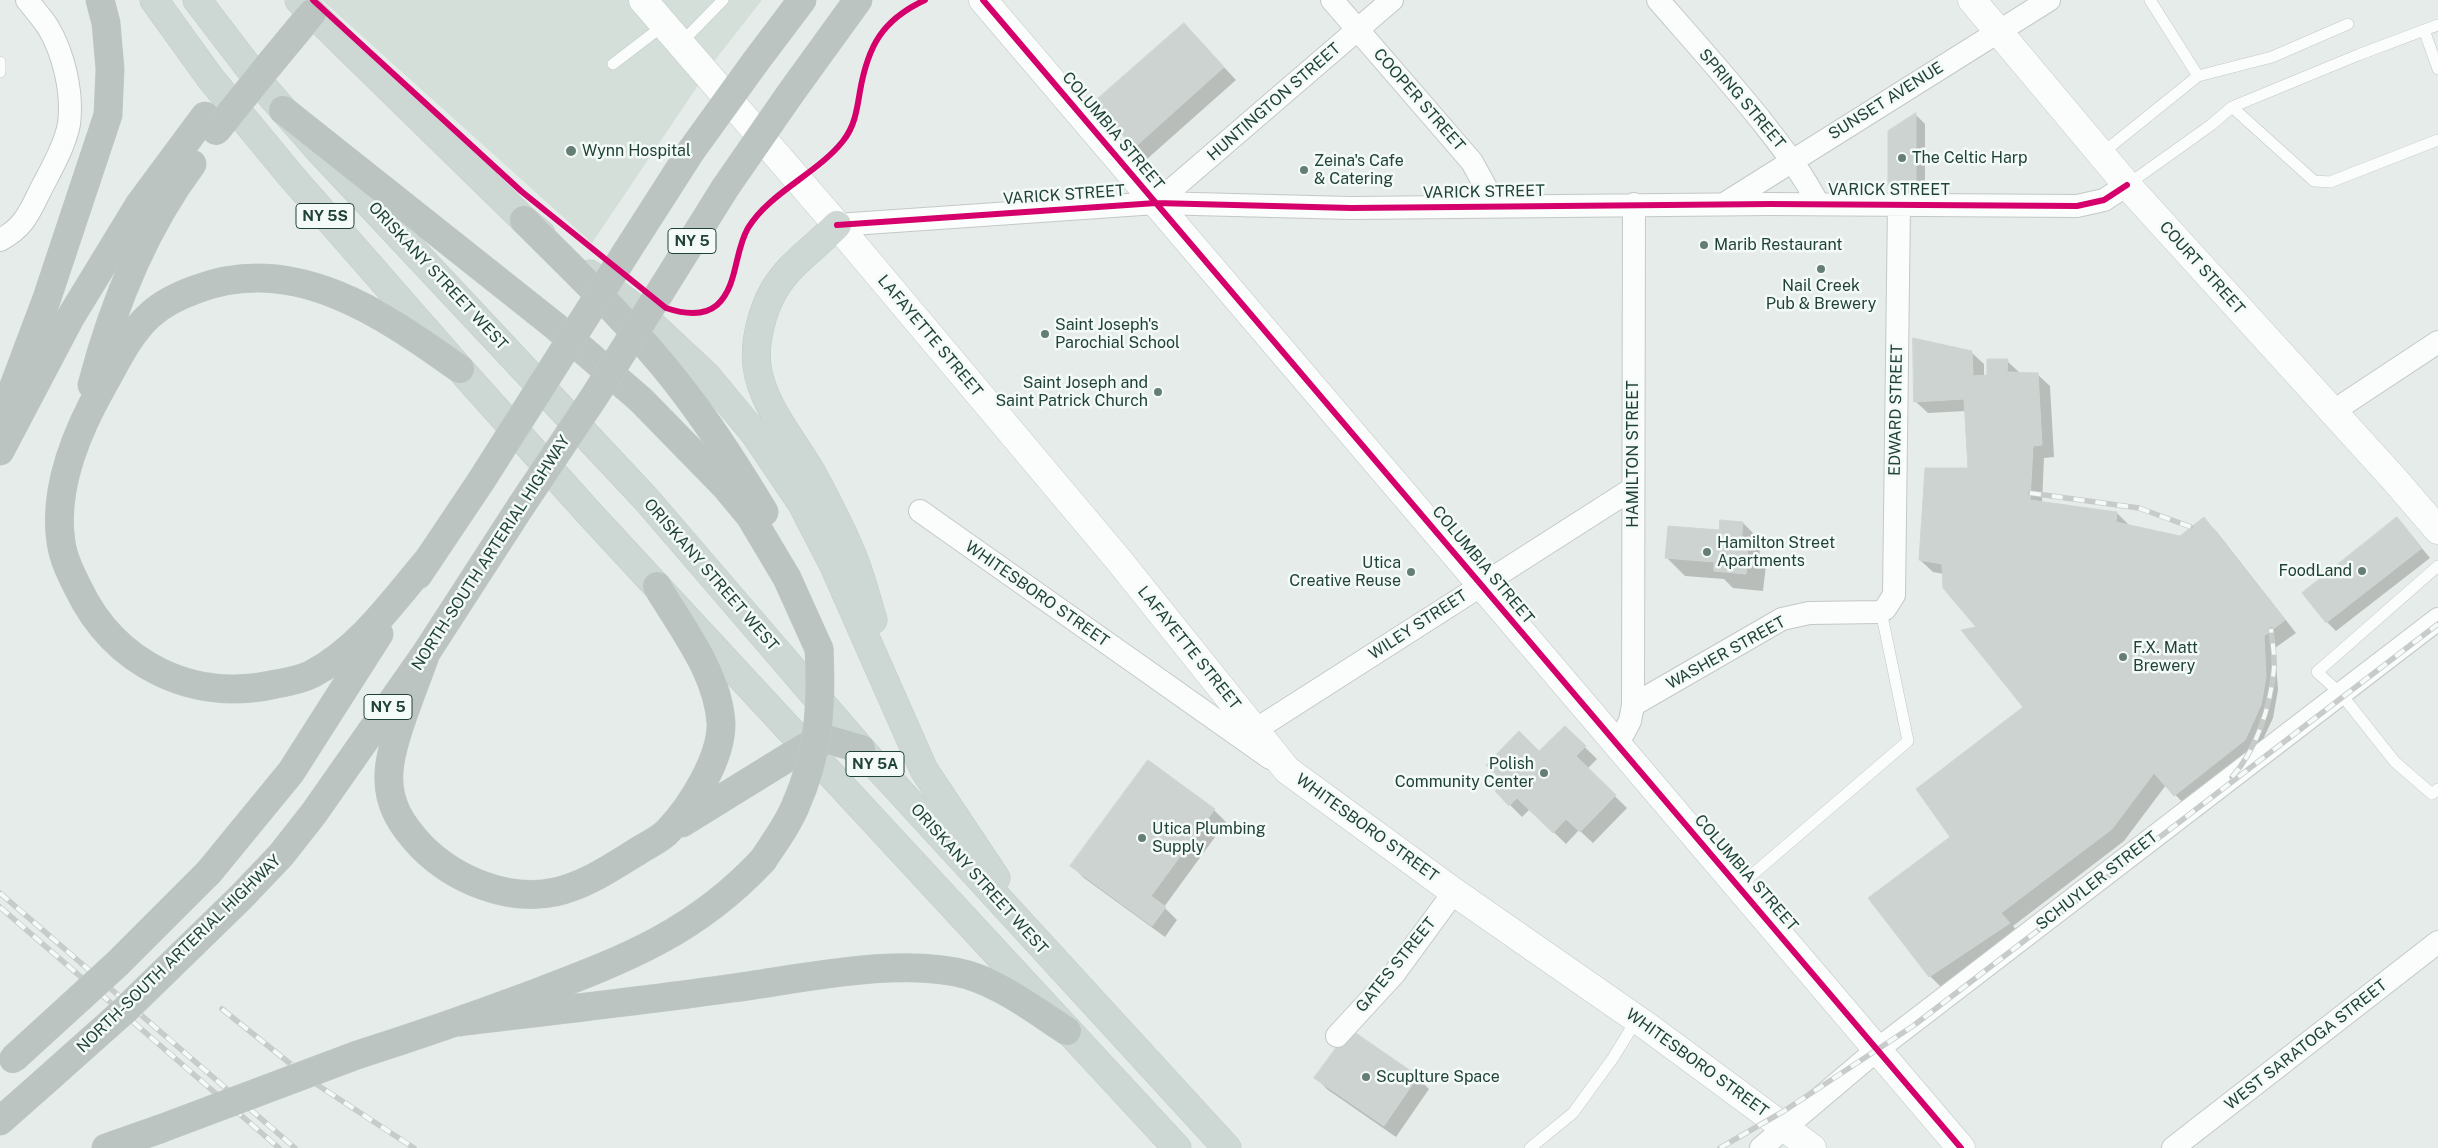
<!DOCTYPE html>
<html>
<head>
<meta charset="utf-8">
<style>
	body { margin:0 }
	canvas { display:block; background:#e6ece9 }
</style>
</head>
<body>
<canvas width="2438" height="1148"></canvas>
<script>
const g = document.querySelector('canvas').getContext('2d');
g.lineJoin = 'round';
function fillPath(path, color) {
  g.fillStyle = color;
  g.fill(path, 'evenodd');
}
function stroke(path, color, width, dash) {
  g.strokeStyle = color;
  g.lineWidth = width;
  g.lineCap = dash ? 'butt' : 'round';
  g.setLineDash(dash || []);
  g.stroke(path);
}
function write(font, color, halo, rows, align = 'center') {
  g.font = font + ' "Public Sans",sans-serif';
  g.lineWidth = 5;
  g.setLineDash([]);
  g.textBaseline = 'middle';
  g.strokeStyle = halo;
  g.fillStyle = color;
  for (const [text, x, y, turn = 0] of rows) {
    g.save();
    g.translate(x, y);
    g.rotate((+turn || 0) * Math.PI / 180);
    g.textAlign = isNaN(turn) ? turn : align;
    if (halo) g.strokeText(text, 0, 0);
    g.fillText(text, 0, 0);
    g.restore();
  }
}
const built = new Path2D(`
	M322,0h440l-47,60 -123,183z`);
const shadow = new Path2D(`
	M1196,37l40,43 -89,79 -12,-12z
	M1916,115l9,9v71h-27l-9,-9v-54z
	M1971,352l13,12v13l23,-16 13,12 17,1 13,12 4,71 -10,1 -2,45 75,10 12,12 51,12 24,-18 12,12 80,102 -21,15 3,42 -5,28 -16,34 -70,55 -21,-22 -42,56 -111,85 8,10 -79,52 -12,-12 22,-139 73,-129 -81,-134 -11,-2 -13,-12 49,-91 -3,-58 -38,2 -13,-12z
	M2397,518l33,40 -94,73 -9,-9z
	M1743,523l18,18 -2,17 7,7 -3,26 -30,-3 -9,-9 -39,-3 -18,-18z
	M1565,728l32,31 -10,10 40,39 -34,35 -14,-13 -13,14 -36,-35 -8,8 -26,-26z
	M1214,810l12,12 -62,85 13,13 -12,17 -81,-59 -12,-12z
	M1350,1030l67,47 12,12 -33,48 -68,-47 -12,-12z`);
const building = new Path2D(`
	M1184,23l40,44 -90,81 -40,-46z
	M1916,113v73h-28v-55z
	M1913,338l59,13 1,25 14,-1v-16h21l-1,13 31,1 4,72 -9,1 -3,54 87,12 -1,10 64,14 24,-19 81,103 -21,16 2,41 -5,28 -16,35 -71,56 -20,-23 -42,56 -111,84 9,10 -81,54 -61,-79 82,-61 -34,-48 107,-82 -62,-77 15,-3 -33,-39 -1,-24 -23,-4 6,-92h43l-4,-69 -50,3z
	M2397,517l25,31 -96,75 -24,-30z
	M1720,520l23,2 -2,23h7l-2,29 -32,-3v-9l-49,-4 3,-32 51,4z
	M1565,726l21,20 -10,10 40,39 -36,37 -14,-13 -13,14 -36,-35 -8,8 -14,-15 9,-9 -18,-17 33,-34 20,20z
	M1148,760l67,49 -64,87 15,11 -14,19 -82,-60z
	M1350,1029l68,47 -34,50 -70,-48z`);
const lane = new Path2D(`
	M2150,0l48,76
	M2424,30l14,39
	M681,43l42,-43
	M0,62v10
	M613,64l51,-39
	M2232,107l82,74 16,1 108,-42
	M2101,154l97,-78 74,-19 76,-33
	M2127,185l84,-60 21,-18 126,-52 80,-30
	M2438,566l-121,106 24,22 54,68 37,32 6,-5
	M1739,886l169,-145 -27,-130
	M1530,1148l43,-35 40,-55 24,-39`);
const street = new Path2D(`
	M1332,0l140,162 24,44
	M1658,0c34,39 69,78 102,119 21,27 42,53 58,85
	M1156,203l236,-203
	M1724,204l325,-204
	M837,225l319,-22 195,5 419,-4 307,2 27,-6 23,-15
	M0,240c25,-13 30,-29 42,-53 10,-19 23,-42 27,-63 4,-31 -5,-70 -21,-97 -6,-9 -14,-18 -21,-27
	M2332,412l106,-70
	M920,511l350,247
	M1633,705l149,-86 27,-6 70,-1 6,-3 9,-14 5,-391
	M1255,730l377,-241
	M1617,745l13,-24 3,-16 1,-501
	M1337,1036l57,-62 60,-82
	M1761,1148l117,-99 560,-430
	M2173,1148l265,-206`);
const secondary = new Path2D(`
	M643,0l194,225 280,333 170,212 167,122 194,135 164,121
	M983,0l978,1148
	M1972,0l155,185 268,295 43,50`);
const primary = new Path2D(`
	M154,0l57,79 80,97 169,193 128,143 589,636
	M197,0l68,89 53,60 328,350 215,250 366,399
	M299,0l225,220 17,14
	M837,225c-21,22 -47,38 -63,65 -12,21 -20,52 -17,76 5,39 36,74 55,107 14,26 33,62 43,89 7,19 12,38 18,58
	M590,274l41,31 75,70 48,58 48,71 31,60 91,206 72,108`);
const highway = new Path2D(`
	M756,61l46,-61
	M269,65l43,-52
	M790,94l68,-94
	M283,110l272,216 86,74 84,86 25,30 37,62 32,71
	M524,220c52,52 106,103 151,160 33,42 62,87 89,132
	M627,251l64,-100
	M659,294l66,-106
	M92,385c21,-80 51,-155 100,-221
	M0,423l47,-125 61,-183 2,-46 -4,-46 -6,-23
	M0,451l70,-133 69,-113 66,-89
	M428,560c-34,40 -68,89 -116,114 -10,5 -24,8 -36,10 -83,19 -161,-19 -198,-96 -7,-14 -15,-30 -17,-46 -8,-52 15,-109 41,-155 14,-24 26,-52 48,-72 13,-12 30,-20 47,-26 97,-37 186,25 263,80
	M418,575l63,-94
	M426,653c-11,32 -36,89 -37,120 -2,31 13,53 33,74 33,33 86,55 133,45 32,-7 60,-27 88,-44 8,-5 19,-10 25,-17 23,-24 54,-73 53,-108 -3,-50 -39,-95 -64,-137
	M682,823l123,-76 25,-7 31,9
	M209,872l82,-100 88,-138
	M241,897l40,-42 33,-42 112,-160 95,-147
	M459,1022c91,-11 182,-21 274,-34 68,-9 169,-32 235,-13 36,11 68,36 99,56
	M357,1055c60,-19 120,-40 179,-62 90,-34 160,-61 227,-133
	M0,1121l43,-38
	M106,1148l54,-19`);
const rail = new Path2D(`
	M2030,493l109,15 52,19
	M2232,777c25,-28 39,-72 42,-110 1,-12 -2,-26 -3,-38
	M0,893l295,255
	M0,907l279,241
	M222,1009l91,73 101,66
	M1720,1148l64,-37 129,-85 525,-402`);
const highwayBridge = new Path2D(`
	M216,131l53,-66
	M691,151l65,-90
	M725,188l65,-94
	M481,481l146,-230
	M521,506l73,-109 65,-103
	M763,860c11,-17 24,-34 32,-53 24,-54 27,-100 24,-158
	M13,1059l104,-95 92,-92
	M43,1083l83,-74 115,-112
	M160,1129l197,-74`);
const cycleway = new Path2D(`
	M313,0l208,191 145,117c15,5 37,9 51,-3 21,-19 17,-53 31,-77 21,-35 70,-55 95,-87 12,-15 14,-32 17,-50 8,-45 22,-71 65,-91
	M983,0l978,1148
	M837,225l319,-22 195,5 419,-4 307,2 27,-6 23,-15`);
const markers = [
	[571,151,6,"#657e75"],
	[1902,158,5,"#657e75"],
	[1304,170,5,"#657e75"],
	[1704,245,5,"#657e75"],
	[1821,269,5,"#657e75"],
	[1045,334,5,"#657e75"],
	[1158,392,5,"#657e75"],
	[1707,552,5,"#657e75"],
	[2362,571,5,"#657e75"],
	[1411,572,5,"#657e75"],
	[2123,657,5,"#657e75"],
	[1544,773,5,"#657e75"],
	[1142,838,5,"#657e75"],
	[1366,1077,5,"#657e75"]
];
const shields = [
	[325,216,58],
	[692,241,48],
	[388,707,48],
	[875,764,58]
];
const shieldNames = [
	["NY 5S",325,216],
	["NY 5",692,241],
	["NY 5",388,707],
	["NY 5A",875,764]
];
const streetNames = [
	["SPRING STREET",1742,99,50],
	["COOPER STREET",1419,100,49],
	["SUNSET AVENUE",1886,101,-32],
	["HUNTINGTON STREET",1274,102,-41],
	["COLUMBIA STREET",1113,131,50],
	["VARICK STREET",1889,190],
	["VARICK STREET",1484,192,-1],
	["VARICK STREET",1064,195,-4],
	["COURT STREET",2202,268,48],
	["ORISKANY STREET WEST",438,276,47],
	["LAFAYETTE STREET",930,336,50],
	["EDWARD STREET",1896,410,-89],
	["HAMILTON STREET",1633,454,-90],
	["NORTH-SOUTH ARTERIAL HIGHWAY",491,553,-57],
	["COLUMBIA STREET",1483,565,50],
	["ORISKANY STREET WEST",711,575,49],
	["WHITESBORO STREET",1037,594,35],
	["WILEY STREET",1418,625,-33],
	["LAFAYETTE STREET",1189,648,51],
	["WASHER STREET",1726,653,-29],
	["WHITESBORO STREET",1367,828,36],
	["COLUMBIA STREET",1746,873,49],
	["ORISKANY STREET WEST",979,879,48],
	["SCHUYLER STREET",2097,881,-38],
	["NORTH-SOUTH ARTERIAL HIGHWAY",179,954,-44],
	["GATES STREET",1396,965,-51],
	["WEST SARATOGA STREET",2306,1045,-38],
	["WHITESBORO STREET",1697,1063,36]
];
const poiNames = [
	["Wynn Hospital",582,151],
	["The Celtic Harp",1912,158],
	["Zeina's Cafe",1314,161],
	["& Catering",1314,179],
	["Marib Restaurant",1714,245],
	["Nail Creek",1821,286,"center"],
	["Pub & Brewery",1821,304,"center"],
	["Saint Joseph's",1055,325],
	["Parochial School",1055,343],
	["Saint Joseph and",1148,383,"right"],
	["Saint Patrick Church",1148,401,"right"],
	["Hamilton Street",1717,543],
	["Apartments",1717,561],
	["Utica",1401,563,"right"],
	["Creative Reuse",1401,581,"right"],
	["FoodLand",2352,571,"right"],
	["F.X. Matt",2133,648],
	["Brewery",2133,666],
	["Polish",1534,764,"right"],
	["Community Center",1534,782,"right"],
	["Utica Plumbing",1152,829],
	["Supply",1152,847],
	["Scuplture Space",1376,1077]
];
fillPath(built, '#d3dfd8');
fillPath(shadow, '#0003');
fillPath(building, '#ccd3d0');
stroke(building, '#ced5d2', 1);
stroke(lane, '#c3c9c6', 12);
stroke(street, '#c3c9c6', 24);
stroke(secondary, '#c1cac6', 29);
stroke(primary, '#c1cbc7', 29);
stroke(highway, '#c1cbc7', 29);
stroke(lane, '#fbfcfc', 11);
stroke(street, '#fbfcfc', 22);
stroke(secondary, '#fbfcfc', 28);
stroke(primary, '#cdd8d4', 28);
stroke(highway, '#bbc4c1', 28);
stroke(rail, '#c7ccca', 5.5);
stroke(rail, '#f4faf7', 4, [11]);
stroke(highwayBridge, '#c1cbc7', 29, []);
stroke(highwayBridge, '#bbc4c1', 28);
stroke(cycleway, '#d6006c', 6);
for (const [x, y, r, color] of markers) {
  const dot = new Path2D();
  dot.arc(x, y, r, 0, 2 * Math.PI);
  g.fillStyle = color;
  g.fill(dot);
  stroke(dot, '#f4faf7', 2);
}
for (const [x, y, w] of shields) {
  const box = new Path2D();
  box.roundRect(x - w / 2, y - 12.5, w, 25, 4);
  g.fillStyle = '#f4faf7';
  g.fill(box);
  stroke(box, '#204336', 1);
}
write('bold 15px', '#204336', null, shieldNames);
write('16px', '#204336', '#f4faf7', streetNames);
write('16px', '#204336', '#f4faf7', poiNames, 'left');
</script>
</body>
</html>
